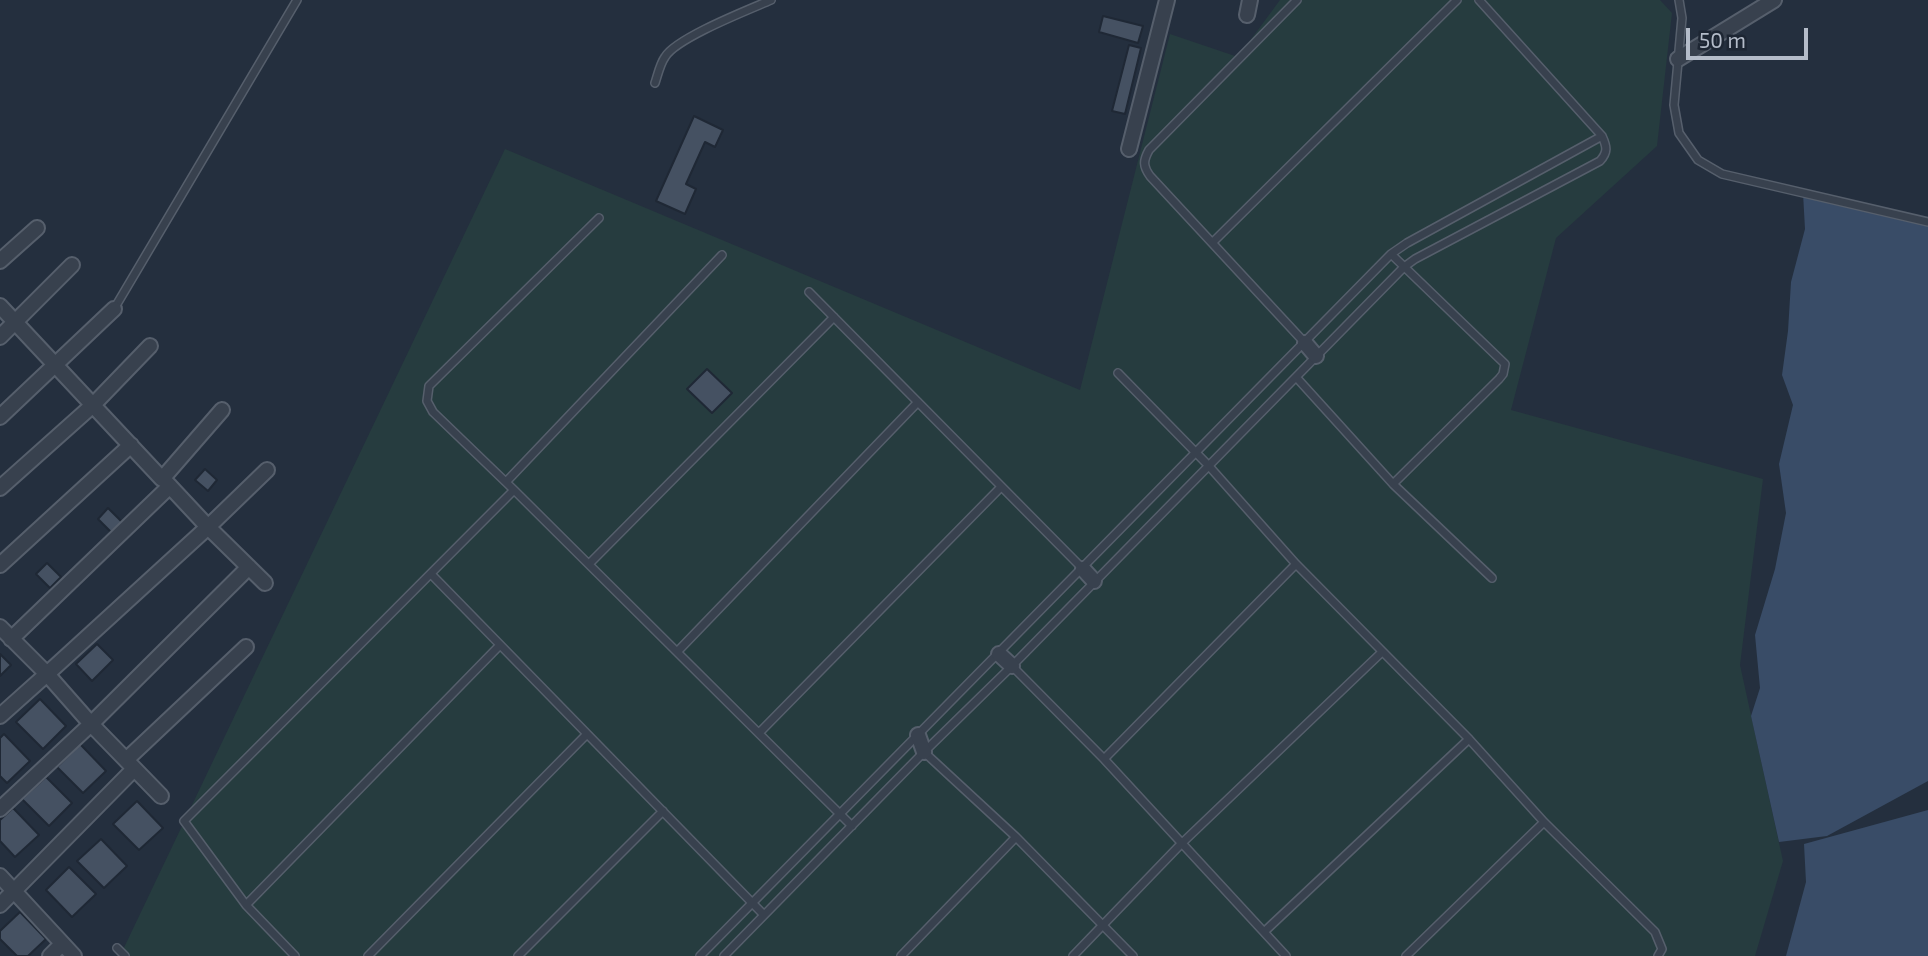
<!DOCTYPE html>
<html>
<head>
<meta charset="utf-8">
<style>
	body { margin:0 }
	#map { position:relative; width:1928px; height:956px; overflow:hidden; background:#242f3e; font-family:"Exo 2",sans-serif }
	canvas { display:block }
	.scale { position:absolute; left:1686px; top:28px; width:122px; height:32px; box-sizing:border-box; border:4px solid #b4bcc9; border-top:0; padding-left:9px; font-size:21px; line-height:24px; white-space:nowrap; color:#b4bcc9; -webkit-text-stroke:5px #1d2633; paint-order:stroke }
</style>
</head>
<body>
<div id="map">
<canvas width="1928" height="956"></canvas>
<div class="scale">50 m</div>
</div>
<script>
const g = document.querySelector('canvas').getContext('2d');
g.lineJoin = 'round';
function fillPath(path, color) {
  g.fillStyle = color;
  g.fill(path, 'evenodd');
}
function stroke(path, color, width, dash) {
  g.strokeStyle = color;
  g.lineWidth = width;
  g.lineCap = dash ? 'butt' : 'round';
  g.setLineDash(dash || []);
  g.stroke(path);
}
const green = new Path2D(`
	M1280,0h380l12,13 -15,133 -101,92 -45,172 252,69 -23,186 43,196 -28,95h-1635l385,-807 575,241 90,-356 68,23z`);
const water = new Path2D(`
	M1803,193l125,29v559l-101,55 -48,6 -28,-126 9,-28 -5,-53 20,-66 11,-56 -7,-49 14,-59 -11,-30 6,-44 3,-49 14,-53z
	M1928,810v146h-142l20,-74 -2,-38z`);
const building = new Path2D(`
	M1103,16l40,10 -5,17 -39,-11z
	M1129,45l12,3 -16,66 -13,-3z
	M694,116l29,14 -8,17 -10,-5 -19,42 10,5 -11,25 -29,-13z
	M707,369l25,24 -20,20 -25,-24z
	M205,469l12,11 -9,11 -13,-11z
	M108,508l15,15 -11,10 -14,-14z
	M47,563l14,14 -11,11 -14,-14z
	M97,644l16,16 -21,21 -16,-17z
	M0,654l11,11 -11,11z
	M40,699l26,27 -23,23 -27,-27z
	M4,734l26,27 -23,22 -7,-7v-38z
	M80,744l26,27 -23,22 -26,-26z
	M46,777l26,26 -23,23 -27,-27z
	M137,801l26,27 -24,22 -26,-26z
	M13,808l26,27 -24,22 -15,-16v-21z
	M101,839l26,27 -23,22 -27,-27z
	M69,867l27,27 -24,23 -26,-27z
	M20,912l26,27 -18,17h-11l-17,-17v-8z`);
const service = new Path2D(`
	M1297,0l-148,150c-6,11 -6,16 1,26l155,167
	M1679,0l3,18 -8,87 5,28 19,27 24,14 206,48
	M655,83c3,-9 5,-19 10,-26 11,-19 83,-47 106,-57
	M599,218l-170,168 -2,15 6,11 81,78 338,336
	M1213,242l244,-242
	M1391,254l114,110 -2,10 -4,5 -106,105
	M809,292l274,277
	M114,309l183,-309
	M1118,373l90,92 88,99 173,175 75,83 111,110 7,17 -4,7
	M1296,377l97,107 99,94
	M506,482l216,-227
	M589,564l245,-247
	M431,574l333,341
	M677,652l241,-250
	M1012,666l92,93 182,197
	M759,733l242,-246
	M924,752l92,85 117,119
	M1104,759l192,-195
	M246,905l254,-260
	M1265,931l204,-192
	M117,948l8,8
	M295,956l-49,-51 -62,-84 330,-331
	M368,956l219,-222
	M518,956l145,-145
	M700,956l691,-702 16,-11 195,-107
	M724,956l200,-204 88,-86 392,-399 11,-8 185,-98c8,-9 7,-14 2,-25l-123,-136
	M901,956l115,-119
	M1073,956l108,-112 201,-192
	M1406,956l138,-134`);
const minor = new Path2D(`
	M1247,15l3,-15
	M1678,59l96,-59
	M1129,149l38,-149
	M0,261l37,-33
	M0,306l162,173 60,-69
	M0,337l72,-72
	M1305,343l11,13
	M0,417l114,-108
	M166,482l42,45 59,-57
	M0,488l93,-83 57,-59
	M0,565l131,-120
	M1083,569l11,12
	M0,627l47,47 -47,42
	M11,639l159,-153
	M999,654l13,12
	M918,735l6,17
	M126,760l120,-113
	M161,796l-70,-72 -44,-50 161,-147 57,56
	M0,809l91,-85 158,-157
	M0,876l74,80
	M0,905l134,-136
	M50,956l12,-12`);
fillPath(green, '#263c3f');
fillPath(water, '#394c67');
fillPath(building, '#455162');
stroke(building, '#1f2835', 2);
stroke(service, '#565f6c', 10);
stroke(minor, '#565f6c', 18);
stroke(service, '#38414e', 7);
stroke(minor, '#38414e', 14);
</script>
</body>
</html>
